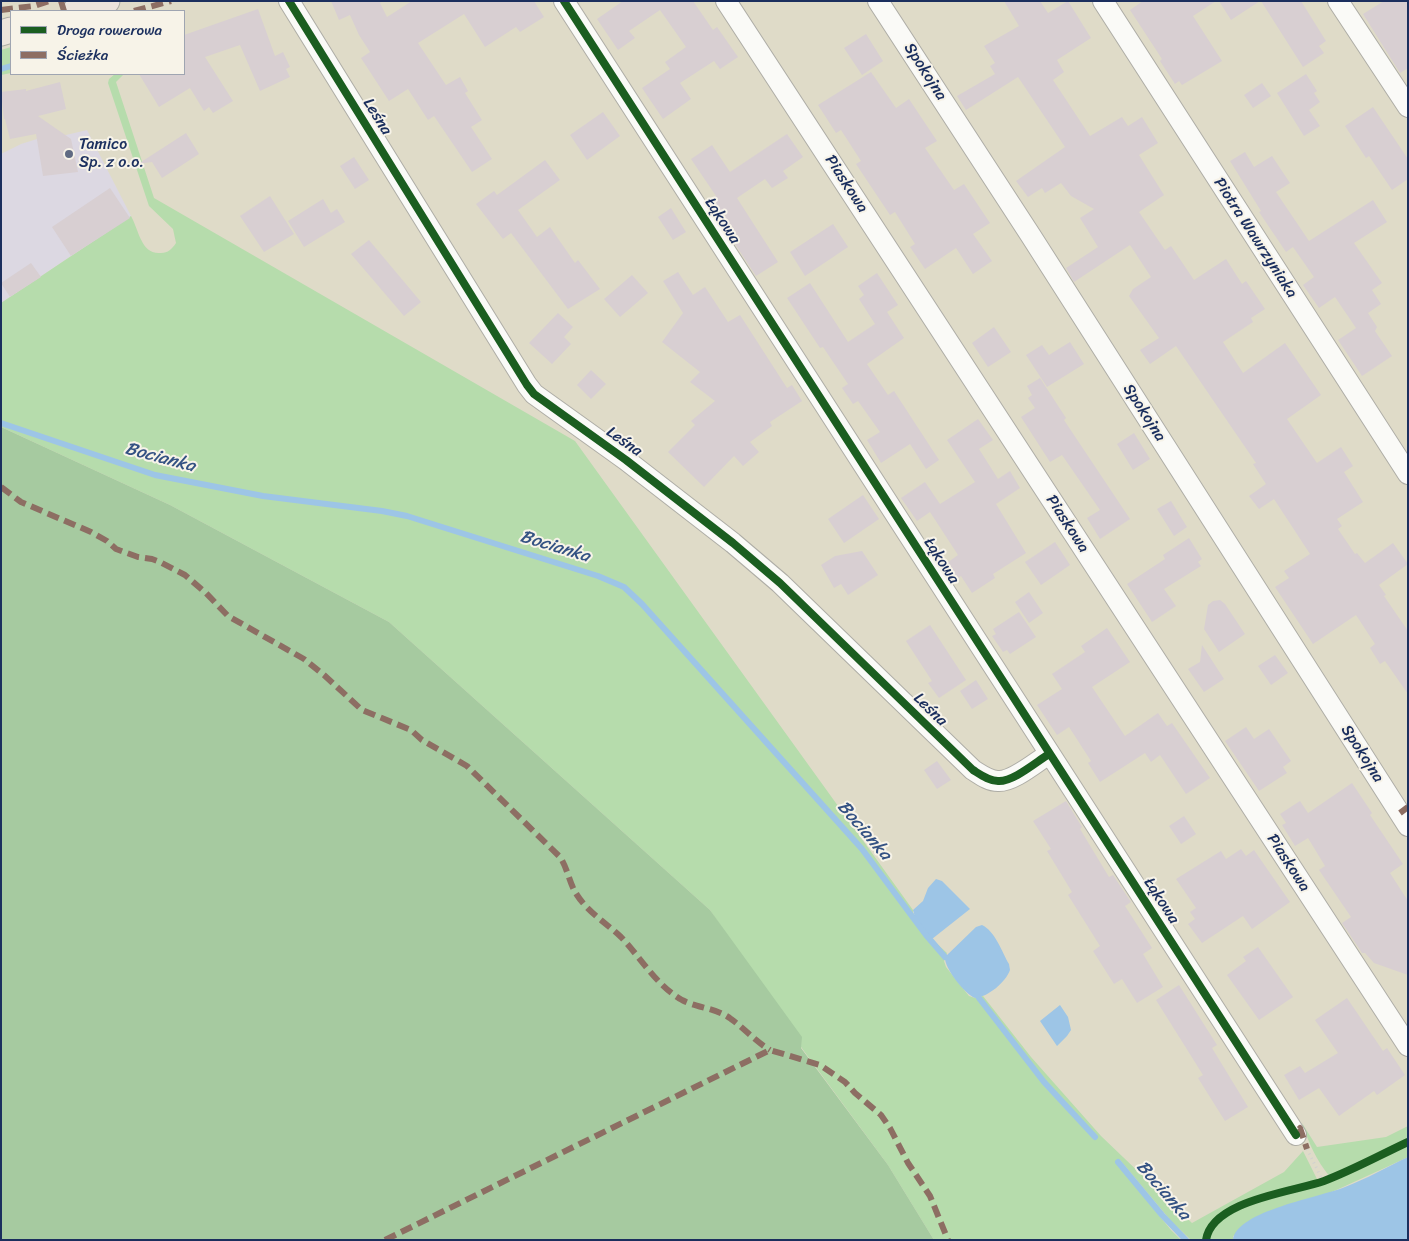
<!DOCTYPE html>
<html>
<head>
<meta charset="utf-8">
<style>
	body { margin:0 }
	#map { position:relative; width:1409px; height:1241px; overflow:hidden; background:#dfdbc8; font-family:Sriracha,sans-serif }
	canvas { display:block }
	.frame { position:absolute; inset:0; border:2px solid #1b2f5e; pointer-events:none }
	.legend { position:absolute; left:10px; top:10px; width:175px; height:65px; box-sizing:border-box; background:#f7f3e8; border:1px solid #9fa5b1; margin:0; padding:6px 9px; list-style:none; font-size:15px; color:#1b2f5e }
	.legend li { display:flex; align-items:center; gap:10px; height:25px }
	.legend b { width:25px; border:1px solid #9fa5b1 }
</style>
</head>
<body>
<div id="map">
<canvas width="1409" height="1241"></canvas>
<div class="frame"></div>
<ul class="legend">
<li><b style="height:6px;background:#1b5e20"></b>Droga rowerowa</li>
<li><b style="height:6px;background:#8d6e63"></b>Ścieżka</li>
</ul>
</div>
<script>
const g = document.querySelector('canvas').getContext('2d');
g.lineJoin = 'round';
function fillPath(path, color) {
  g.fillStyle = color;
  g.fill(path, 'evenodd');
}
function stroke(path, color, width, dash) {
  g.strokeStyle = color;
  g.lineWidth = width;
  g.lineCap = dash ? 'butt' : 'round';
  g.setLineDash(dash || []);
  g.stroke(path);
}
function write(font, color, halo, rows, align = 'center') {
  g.font = font + ' Sriracha,sans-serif';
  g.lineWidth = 4;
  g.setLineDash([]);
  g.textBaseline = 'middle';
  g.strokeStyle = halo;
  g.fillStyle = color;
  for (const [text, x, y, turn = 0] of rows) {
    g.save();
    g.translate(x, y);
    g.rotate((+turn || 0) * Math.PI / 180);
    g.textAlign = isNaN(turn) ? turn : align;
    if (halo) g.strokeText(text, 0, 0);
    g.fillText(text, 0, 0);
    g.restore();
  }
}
const built = new Path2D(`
	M87,130l44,86 -130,87v-149l20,-10 16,-5 29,-4z`);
const green = new Path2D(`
	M11,47v26l-10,2v-25z
	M115,74h9l-8,8 38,116 421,243 338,469v3l19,26 15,14 -3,8 2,6 23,29 6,2 8,-2 48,61 70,79 91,87 92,-51 19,-21 15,30c-32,8 -108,20 -114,59h-13l-20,-19 -51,-61 -3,4 54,66 10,10h-247l-46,-75 -87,-118 -91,-137 -321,-288 -219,-117 -169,-78v-124l130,-87c8,14 10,39 30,37 7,0 11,-4 15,-10l-3,-14 -24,-23 -41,-123 1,-4z
	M1302,1123l15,24 69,-10 22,-11v13l-78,38c-14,-17 -21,-34 -28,-54z
	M1408,1145v12c-58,28 -117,52 -175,79v4h-24c2,-20 25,-29 40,-36l90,-27z`);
const forest = new Path2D(`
	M1,427l169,78 219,117 321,288 92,127 -1,11 87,117 46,75h-933z`);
const water = new Path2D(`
	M936,879l6,2 28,28 -38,30 -17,-22 -2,-7 10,-9 5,-13z
	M982,925c13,6 20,27 27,39l1,6c-4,12 -22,27 -35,28 -10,-4 -31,-30 -30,-41l31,-30z
	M1060,1005l8,12 3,13 -4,6 -10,10 -17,-25z
	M1408,1157v83h-175c3,-29 88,-43 112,-53 21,-8 42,-20 63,-30z`);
const stream = new Path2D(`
	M1,69l10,-3
	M1,423l154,52 108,21 119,15 25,5 191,60 26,11 18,17 220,245 64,86 19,22
	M979,998l65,84 51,55
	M1118,1162l44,53 24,25`);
const building = new Path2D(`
	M331,1h51l-2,2 7,14 25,-16h122l10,16 -24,15 -4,-5 -31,20 -21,-33 -46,29 28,42 14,-8 8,14 -3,2 17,27 -11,7 21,32 -20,13 -38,-56 -6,4 -20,-31 -19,12 -28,-43 9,-6 -11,-17 -9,-20 -11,5z
	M623,1h70l20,29 4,-3 21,30 -18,12 -6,-8 -34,22 11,16 -28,20 -21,-31 28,-19 -5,-7 21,-15 -26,-37 -31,21 6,7 -17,12 -21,-31z
	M1004,1h36l8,12 20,-12 23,37 -34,22 7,12 -11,8 37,56 32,-19 6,9 14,-9 16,26 -19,12 25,40 -25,17 26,38 6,-4 23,34 32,-21 16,25 4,-3 19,28 -14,9 2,4 -30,20 20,31 42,-30 36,52 -34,24 30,44 24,-16 12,19 -9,6 19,30 -26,17 5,7 -4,3 17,25 2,-1 8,10 28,-20 15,21 -29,21 7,10 -2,1 24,35v63l-23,-33 -5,3 -10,-16 5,-4 -19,-29 -43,29 -38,-57 14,-9 -5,-7 26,-17 -36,-55 -15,10 -10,-13 17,-12 -13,-20 3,-1 -80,-117 -26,18 -10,-14 19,-12 -30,-42 4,-7 18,-12 -21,-32 -56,37 -8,-14 32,-21 -18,-29 14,-9 -23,-13 -10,-13 -16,10 -3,-5 -14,9 -12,-16 49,-34 -47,-70 -52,33 -9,-14 38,-22 -5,-8 5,-3 -11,-17 35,-20z
	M1143,1h73l-23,15 29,45 -40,24 -3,-4 -4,3 -15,-23 2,-2 -32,-49z
	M1219,1h41l-29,19z
	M1261,1h40l25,40 -7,5 5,7 -21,14z
	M1384,1h24v67l-8,5 -37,-59z
	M258,9l17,47 8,-4 7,15 -4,2 4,8 -30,14 -20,-46 -35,12 28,44 -20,12 -4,-6 -5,4 -14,-23 -31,19 -20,-33h45v-39z
	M866,34l17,27 -21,14 -18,-27z
	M871,72l25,36 13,-9 28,42 -12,7 29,42 10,-6 26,39 -17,11 19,27 -19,13 -17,-26 -31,21 -15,-22 5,-3 -20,-32 -5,3 -34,-51 5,-3 -20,-31 -5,3 -18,-28z
	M1306,74l11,17 -3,2 6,9 -11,8 11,16 -16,10 -27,-43z
	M60,82l6,27 -28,7 33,23 7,33 -35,4 -7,-42 -26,5 -5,-20h-1l-3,-27 25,-3v2z
	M1262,83l9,13 -18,12 -9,-13z
	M1373,107l35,52v20l-16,11 -23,-34 -3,2 -21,-32z
	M603,112l17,24 -33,24 -17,-25z
	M186,133l13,21 -37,24 -10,-16 -14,2z
	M787,134l16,23 -20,14 5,7 -16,10 -7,-9 -28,19 41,64 -22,14 -23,-35 5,-3 -26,-40 4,-2 -25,-37 21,-14 18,27z
	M1245,152l9,15 18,-11 18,27 -14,9 33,49 64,-41 14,22 -33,21 28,40 -10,7 9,14 -13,9 9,14 -2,4 17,25 -30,20 -24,-36 18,-12 -21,-31 -16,11 -16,-23 11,-8 -21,-30 -7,5 -27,-40 2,-1 -31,-50z
	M354,157l15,23 -14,9 -15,-23z
	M545,160l15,20 -42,30 19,27 13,-10 25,36 3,-3 22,29 -32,20 -57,-76 -8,6 -27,-35 18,-13 3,4z
	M110,188l20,30 -59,38 -19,-29z
	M270,196l24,38 -30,18 -24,-36z
	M323,199l8,14 6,-4 8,13 -41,25 -16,-26z
	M671,208l15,24 -13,8 -15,-23z
	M833,224l15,23 -43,29 -15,-24z
	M369,240l52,62 -17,14 -53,-62z
	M31,263l10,14 -31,20 -9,-14z
	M678,272l15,23 12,-8 23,35 12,-7 47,73 5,-3 10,16 -32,21 2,4 -22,16 9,10 -16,14 -9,-10 -30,31 -36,-35 27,-27 -4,-4 24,-20 -25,-19 10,-10 -38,-30 21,-29 -20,-32z
	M877,273l21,32 -11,7 17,26 -37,26 21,31 6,-4 45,69 -13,9 -16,-25 -29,19 -14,-23 13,-8 -22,-31 -5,3 -11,-16 6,-4 -25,-37 -3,1 -33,-50 23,-15 38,59 27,-18 -16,-25 5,-4 -6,-9z
	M632,275l16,18 -28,24 -16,-18z
	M558,313l15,14 -9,10 7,7 -19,20 -23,-21z
	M994,327l17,25 -23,15 -16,-24z
	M1070,342l14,22 -37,23 -21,-32 16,-10 7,10z
	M591,370l15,14 -15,15 -14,-14z
	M1040,378l26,40 -2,2 66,99 -30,20 -13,-21 13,-8 -38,-55 -12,7 -29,-45 14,-9 -7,-10 4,-3 -5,-9z
	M978,419l15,21 -14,9 19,30 12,-8 10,17 -24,16 30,49 -33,21 2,4 -23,15 -11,-17 -6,4 -11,-15 14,-10 -28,-43 -13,9 -16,-23 24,-16 15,22 35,-22 -28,-42z
	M1134,433l16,26 -17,11 -16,-26z
	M863,495l16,24 -35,24 -16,-24z
	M1171,501l16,26 -13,9 -17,-27z
	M1189,538l13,21 -4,3 3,4 -37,23 12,17 -24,16 -25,-38 38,-25 -2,-4z
	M1055,542l15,23 -29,20 -16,-23z
	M862,551l16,24 -30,20 -7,-11 -7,4 -13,-23 14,-9z
	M1029,592l14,21 -14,10 -14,-21z
	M1220,600l5,4 20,30 -26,18 -15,-23 4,-24 5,-4z
	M1019,612l17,25 -26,17 -3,-4 -4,2 -11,-16 4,-2 -3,-5z
	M930,625l36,55 -27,18 -11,-15 4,-2 -26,-40z
	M1107,628l23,34 -38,25 33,49 33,-23 9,13 5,-3 38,55 -24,16 -26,-39 -9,7 -6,-9 -45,29 -12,-19 3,-2 -22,-34 -12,8 -20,-30 25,-16 -10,-15 33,-22 -4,-6z
	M1202,645l22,34 -20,13 -16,-23 12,-7z
	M1275,655l13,18 -17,12 -13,-19z
	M976,680l12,19 -16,10 -12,-18z
	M1246,727l8,12 15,-10 22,32 -8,6 4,6 -28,18 -34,-50z
	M937,761l14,19 -14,9 -13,-19z
	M1352,783l20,30 -2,2 33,49 -13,9 18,28v74l-34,-12 -9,-10h-3l-20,-30 9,-6 -32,-47 6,-4 -17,-28 -13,8 -13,-21 4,-2 -6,-9 20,-13 8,12z
	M1066,801l16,26 -2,2 29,48 4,-2 18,27 -6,4 27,42 -9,6 20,33 -26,16 -15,-24 -8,5 -21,-33 7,-5 -32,-51 4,-3 -25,-41 4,-2 -18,-28z
	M1184,816l12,18 -15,10 -12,-18z
	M1241,849l5,7 8,-6 36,52 -38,27 -9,-13 -41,27 -14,-19 7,-5 -5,-7 6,-4 -20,-29 45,-28 5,8z
	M1258,947l35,50 -34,23 -32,-45 19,-14 -3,-4z
	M1179,985l38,60 -5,3 36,59 -23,14 -27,-43 5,-3 -47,-75z
	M1347,998l36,53 4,-3 18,27 -28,20 -3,-4 -35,25 -20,-28 -20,12 -15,-25 16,-9 5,7 33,-20 -23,-33z`);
const path = new Path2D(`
	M1307,1149l15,30`);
const minor = new Path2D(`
	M289,1l238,384 7,9 92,66 107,83 47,40 193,187c8,5 16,11 25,11 15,1 38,-19 51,-27
	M564,1l732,1134
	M726,1l682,1045
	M878,1l153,235 377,590
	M1103,1l305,473
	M1338,1l70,106`);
const major = new Path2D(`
	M75,11l32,-10
	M1,33l10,-3`);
const quiet = new Path2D(`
	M61,1l3,10
	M1,10l33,-4 15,-5
	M134,11l37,-10
	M1,487l20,15 70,30 16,9 9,8 22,8 14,2 8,3 25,13 21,18 22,23 76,43 20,16 38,35 49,20 11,10 45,26 93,91c8,12 9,26 17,38 11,17 29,28 44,42 20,21 35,48 61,63 15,8 35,8 49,19 14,10 24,22 39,31
	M1400,813l8,-6
	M1299,1129l1,-1 7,21
	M385,1240l385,-190 50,15 25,17 10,11 26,22 9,13 18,35 22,33 18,44`);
const cycleway = new Path2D(`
	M289,1l238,384 7,9 92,66 107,83 47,40 193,187c8,5 16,11 25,11 15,1 38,-19 51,-27
	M564,1l732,1134
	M1206,1240c6,-40 87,-48 118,-59 29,-11 56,-26 84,-39`);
const markers = [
	[69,154,5,"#606b83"]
];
const streetNames = [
	["Spokojna",925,72,57],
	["Leśna",377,117,58],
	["Piaskowa",846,184,57],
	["Łąkowa",722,221,57],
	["Piotra Wawrzyniaka",1255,238,57],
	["Spokojna",1144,413,57],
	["Leśna",624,442,35],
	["Piaskowa",1067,524,57],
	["Łąkowa",941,561,57],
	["Leśna",930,710,44],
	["Spokojna",1362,754,57],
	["Piaskowa",1288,863,57],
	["Łąkowa",1161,901,57]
];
const poiNames = [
	["Tamico",79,145],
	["Sp. z o.o.",79,163]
];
const waterNames = [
	["Bocianka",160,458,15],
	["Bocianka",555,547,17],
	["Bocianka",864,831,49],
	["Bocianka",1163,1191,49]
];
fillPath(built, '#dcd8e2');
fillPath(green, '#b6dcac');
fillPath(forest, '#a6caa0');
fillPath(water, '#9dc5e6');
stroke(stream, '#9dc5e6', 6);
fillPath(building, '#d8cfd2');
stroke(minor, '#aeada6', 22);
stroke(major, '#aeada6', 27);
stroke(path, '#d1d1cf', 3, [1, 4]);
stroke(minor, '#fafaf7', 20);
stroke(major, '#ede4dc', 25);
stroke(quiet, '#8d6e63', 6, [12, 6]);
stroke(cycleway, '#1b5e20', 8);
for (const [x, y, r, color] of markers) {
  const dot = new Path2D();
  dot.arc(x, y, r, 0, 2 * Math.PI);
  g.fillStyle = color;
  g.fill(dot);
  stroke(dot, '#f7f3e8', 2);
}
write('16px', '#1b2f5e', '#f7f3e8', streetNames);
write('16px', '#1b2f5e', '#f7f3e8', poiNames, 'left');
write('italic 18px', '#345283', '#f7f3e8', waterNames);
</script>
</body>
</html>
